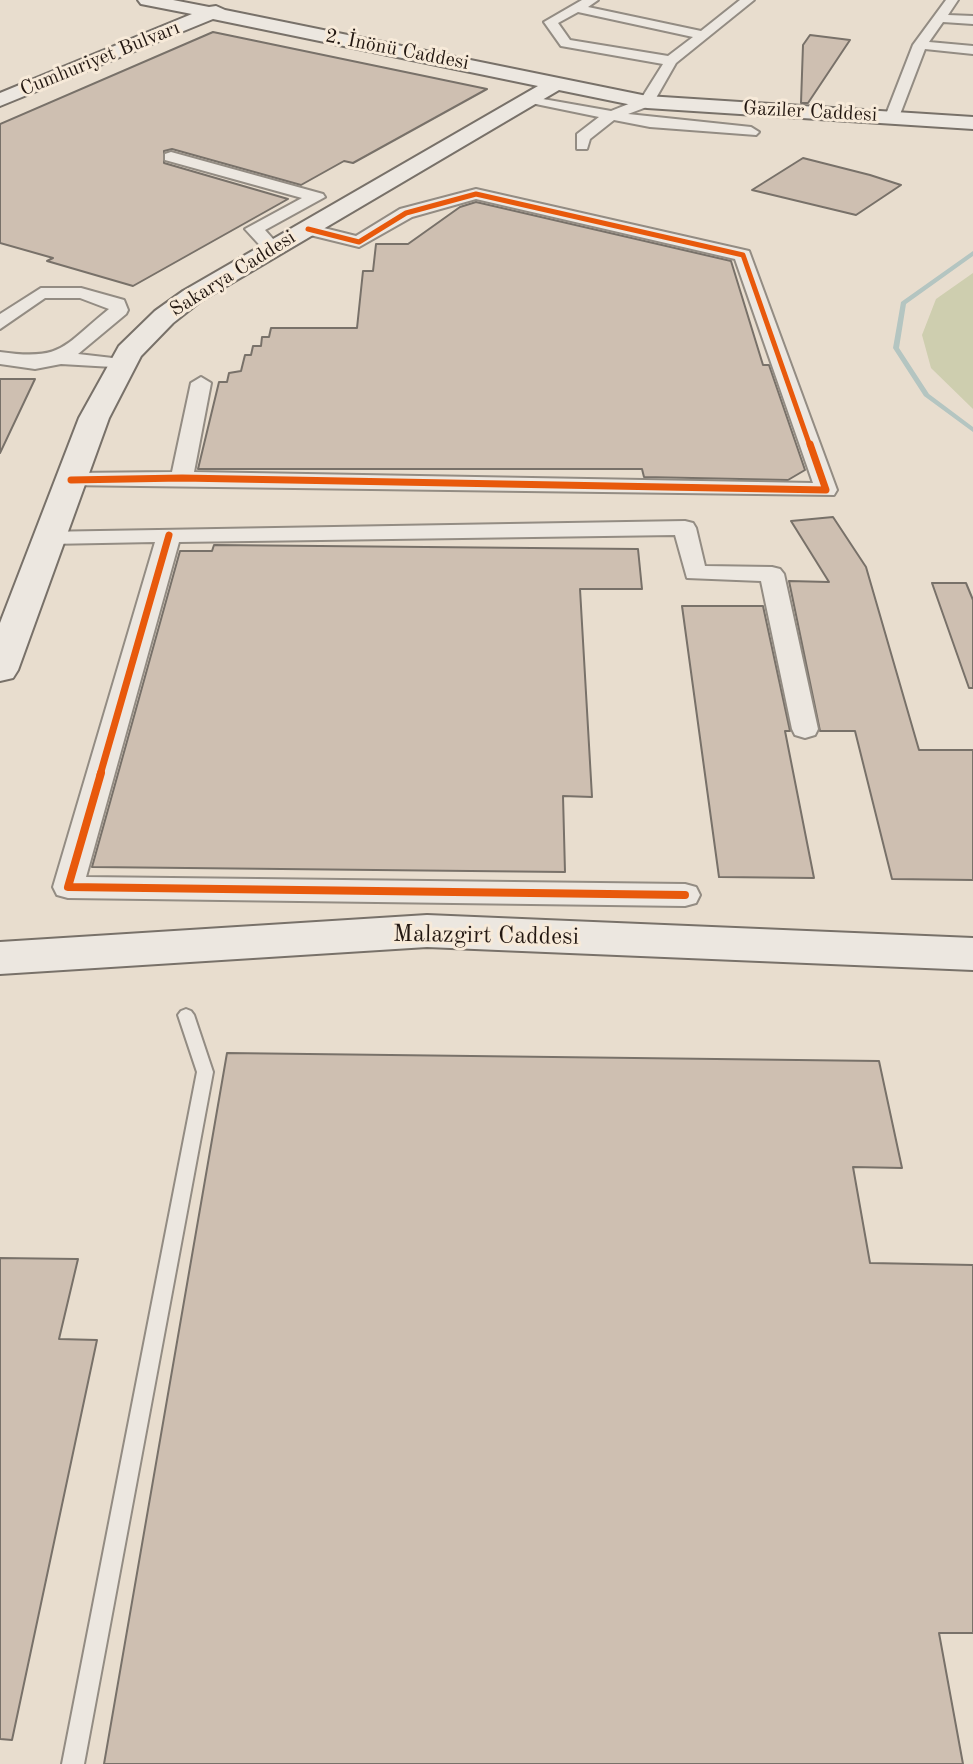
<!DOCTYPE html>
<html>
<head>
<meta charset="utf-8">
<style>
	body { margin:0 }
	canvas { display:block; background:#e8ddce }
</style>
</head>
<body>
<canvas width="973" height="1764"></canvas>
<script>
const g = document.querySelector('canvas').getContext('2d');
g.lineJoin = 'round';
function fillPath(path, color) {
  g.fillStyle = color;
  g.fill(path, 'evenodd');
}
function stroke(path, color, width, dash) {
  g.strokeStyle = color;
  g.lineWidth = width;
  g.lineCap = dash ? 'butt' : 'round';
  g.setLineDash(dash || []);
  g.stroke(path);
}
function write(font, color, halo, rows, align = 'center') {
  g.font = font + ' "Old Standard TT",serif';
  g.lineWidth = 6;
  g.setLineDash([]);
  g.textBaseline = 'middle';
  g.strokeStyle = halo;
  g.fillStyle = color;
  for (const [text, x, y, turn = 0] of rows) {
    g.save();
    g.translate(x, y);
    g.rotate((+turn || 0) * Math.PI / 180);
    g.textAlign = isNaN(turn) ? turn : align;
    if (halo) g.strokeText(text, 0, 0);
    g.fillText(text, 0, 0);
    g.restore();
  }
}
const green = new Path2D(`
	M973,273v136l-42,-41 -9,-33 14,-36z`);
const stream = new Path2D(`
	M973,251v5l-67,48 -7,44 30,46 44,33v5l-49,-36 -31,-48 8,-46z`);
const building = new Path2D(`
	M213,32l274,57 -134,74 -9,-2 -43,24 -129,-36 -8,2v12l124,36 -155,87 -86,-25 6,-3 -53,-15v-119z
	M810,35l40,5 -42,63h-7l2,-58z
	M803,158l67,17 31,10 -45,30 -104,-25z
	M476,202l255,59 32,104h6l36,105 -17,10 -144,-3 -2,-8h-444l21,-87h8l2,-9 12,-2 4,-16h6l2,-9h8l1,-9h7l2,-9h86l6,-57h10l3,-27h32l52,-37z
	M0,379h35l-35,74z
	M833,517l33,50 53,183h54v130l-81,-1 -37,-148h-35l-31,-150 40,1 -38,-61z
	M214,545l424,4 4,40h-62l12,208 -29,-1 2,76 -473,-5 88,-316h32z
	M932,583h34l7,17v88h-4z
	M682,606h81l27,125h-5l29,147 -95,-1z
	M227,1053l652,8 23,107 -49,-1 17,96 103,2v368h-34l24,131h-859z
	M0,1258l78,1 -19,80 38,1 -85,400 -12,-1z`);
const lane = new Path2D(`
	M186,1009l5,2 3,4 19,57 -129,692h-22l135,-692 -19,-57 3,-4z`);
const street = new Path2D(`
	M582,0h16l-10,7 113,24 39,-31h14l-78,63 -24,42 -24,9 123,13 8,5 -3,3 -106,-8 -36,-7 -24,19 -3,10h-10v-15l22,-17 -73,-15v-6l85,15 30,-12 22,-35 -102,-18 -17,-24zM578,12l115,25 -25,19 -98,-16 -12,-17z
	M946,0h12l-10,15 25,1v8l-30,-2 -14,20 44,4v8l-48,-5 -26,68 -7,4 -5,-1 -2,-3 28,-72z
	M171,152l152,42 2,3 -60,33 17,19 -3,4h-12l-22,-24 57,-31 -137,-38v-6z
	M476,189l273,62 88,239 -3,5 -771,-10 -3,-5 3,-5 8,-2 101,-1 19,-89 10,-6 10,6 -17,89 619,11 -78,-224 -259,-60 -64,18 -53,30 -57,-14 -3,-4 9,-5 48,12 44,-27z
	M41,288h40l43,12 4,10 -2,4 -48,40 52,6 3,4 -3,4 -69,-4 -26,5 -35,-5v-12c63,9 63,-6 109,-43l-29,-11h-35l-45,31v-15z
	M685,521l8,2 3,5 9,38 67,1 8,2 4,5 34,155 -3,6 -10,3 -10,-3 -3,-6 -31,-148 -74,-3 -12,-43 -496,7 -93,335 599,7 11,3 4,8 -4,8 -11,3 -617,-8 -11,-3 -4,-8 102,-345 -106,2 -8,-2 -4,-5 4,-5z`);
const secondary = new Path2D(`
	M138,0h35l36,7 7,-1 9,4 422,86 326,21v12l-326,-21 -88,-18 -358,211 -28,22 -32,33 -32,62 -91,252 -5,8 -13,3v-58l79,-205 40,-72 36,-35 28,-20 355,-205 -325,-67 -213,87v-13l192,-79 -51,-10z
	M427,915l546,23v32l-546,-23 -427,27v-32z`);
const cyclewayFar2 = new Path2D(`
	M308,229l51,13 47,-29 70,-19 267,61 67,191`);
const cyclewayFar1 = new Path2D(`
	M71,480l111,-2 644,12 -16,-46
	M100,775l69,-240`);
const cycleway = new Path2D(`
	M101,773l-33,114 617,8`);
const farStreetnames = [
	["2. İnönü Caddesi",397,50,11],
	["Cumhuriyet Bulvarı",100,59,-22],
	["Gaziler Caddesi",810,112,3],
	["Sakarya Caddesi",233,274,-32]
];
const streetNames = [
	["Malazgirt Caddesi",486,936,1]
];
fillPath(green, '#ceceaf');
fillPath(stream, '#b4c5c1');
fillPath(building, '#cebfb1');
stroke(building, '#787169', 2);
stroke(lane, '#938c83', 4);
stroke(street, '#938c83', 4);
stroke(secondary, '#787169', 4);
fillPath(lane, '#ece7e0');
fillPath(street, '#ece7e0');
fillPath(secondary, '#ece7e0');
stroke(cyclewayFar2, '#e8590c', 5);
stroke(cyclewayFar1, '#e8590c', 7);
stroke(cycleway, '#e8590c', 8);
write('20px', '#221711', '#f7ead9', farStreetnames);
write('24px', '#221711', '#f7ead9', streetNames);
</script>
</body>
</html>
